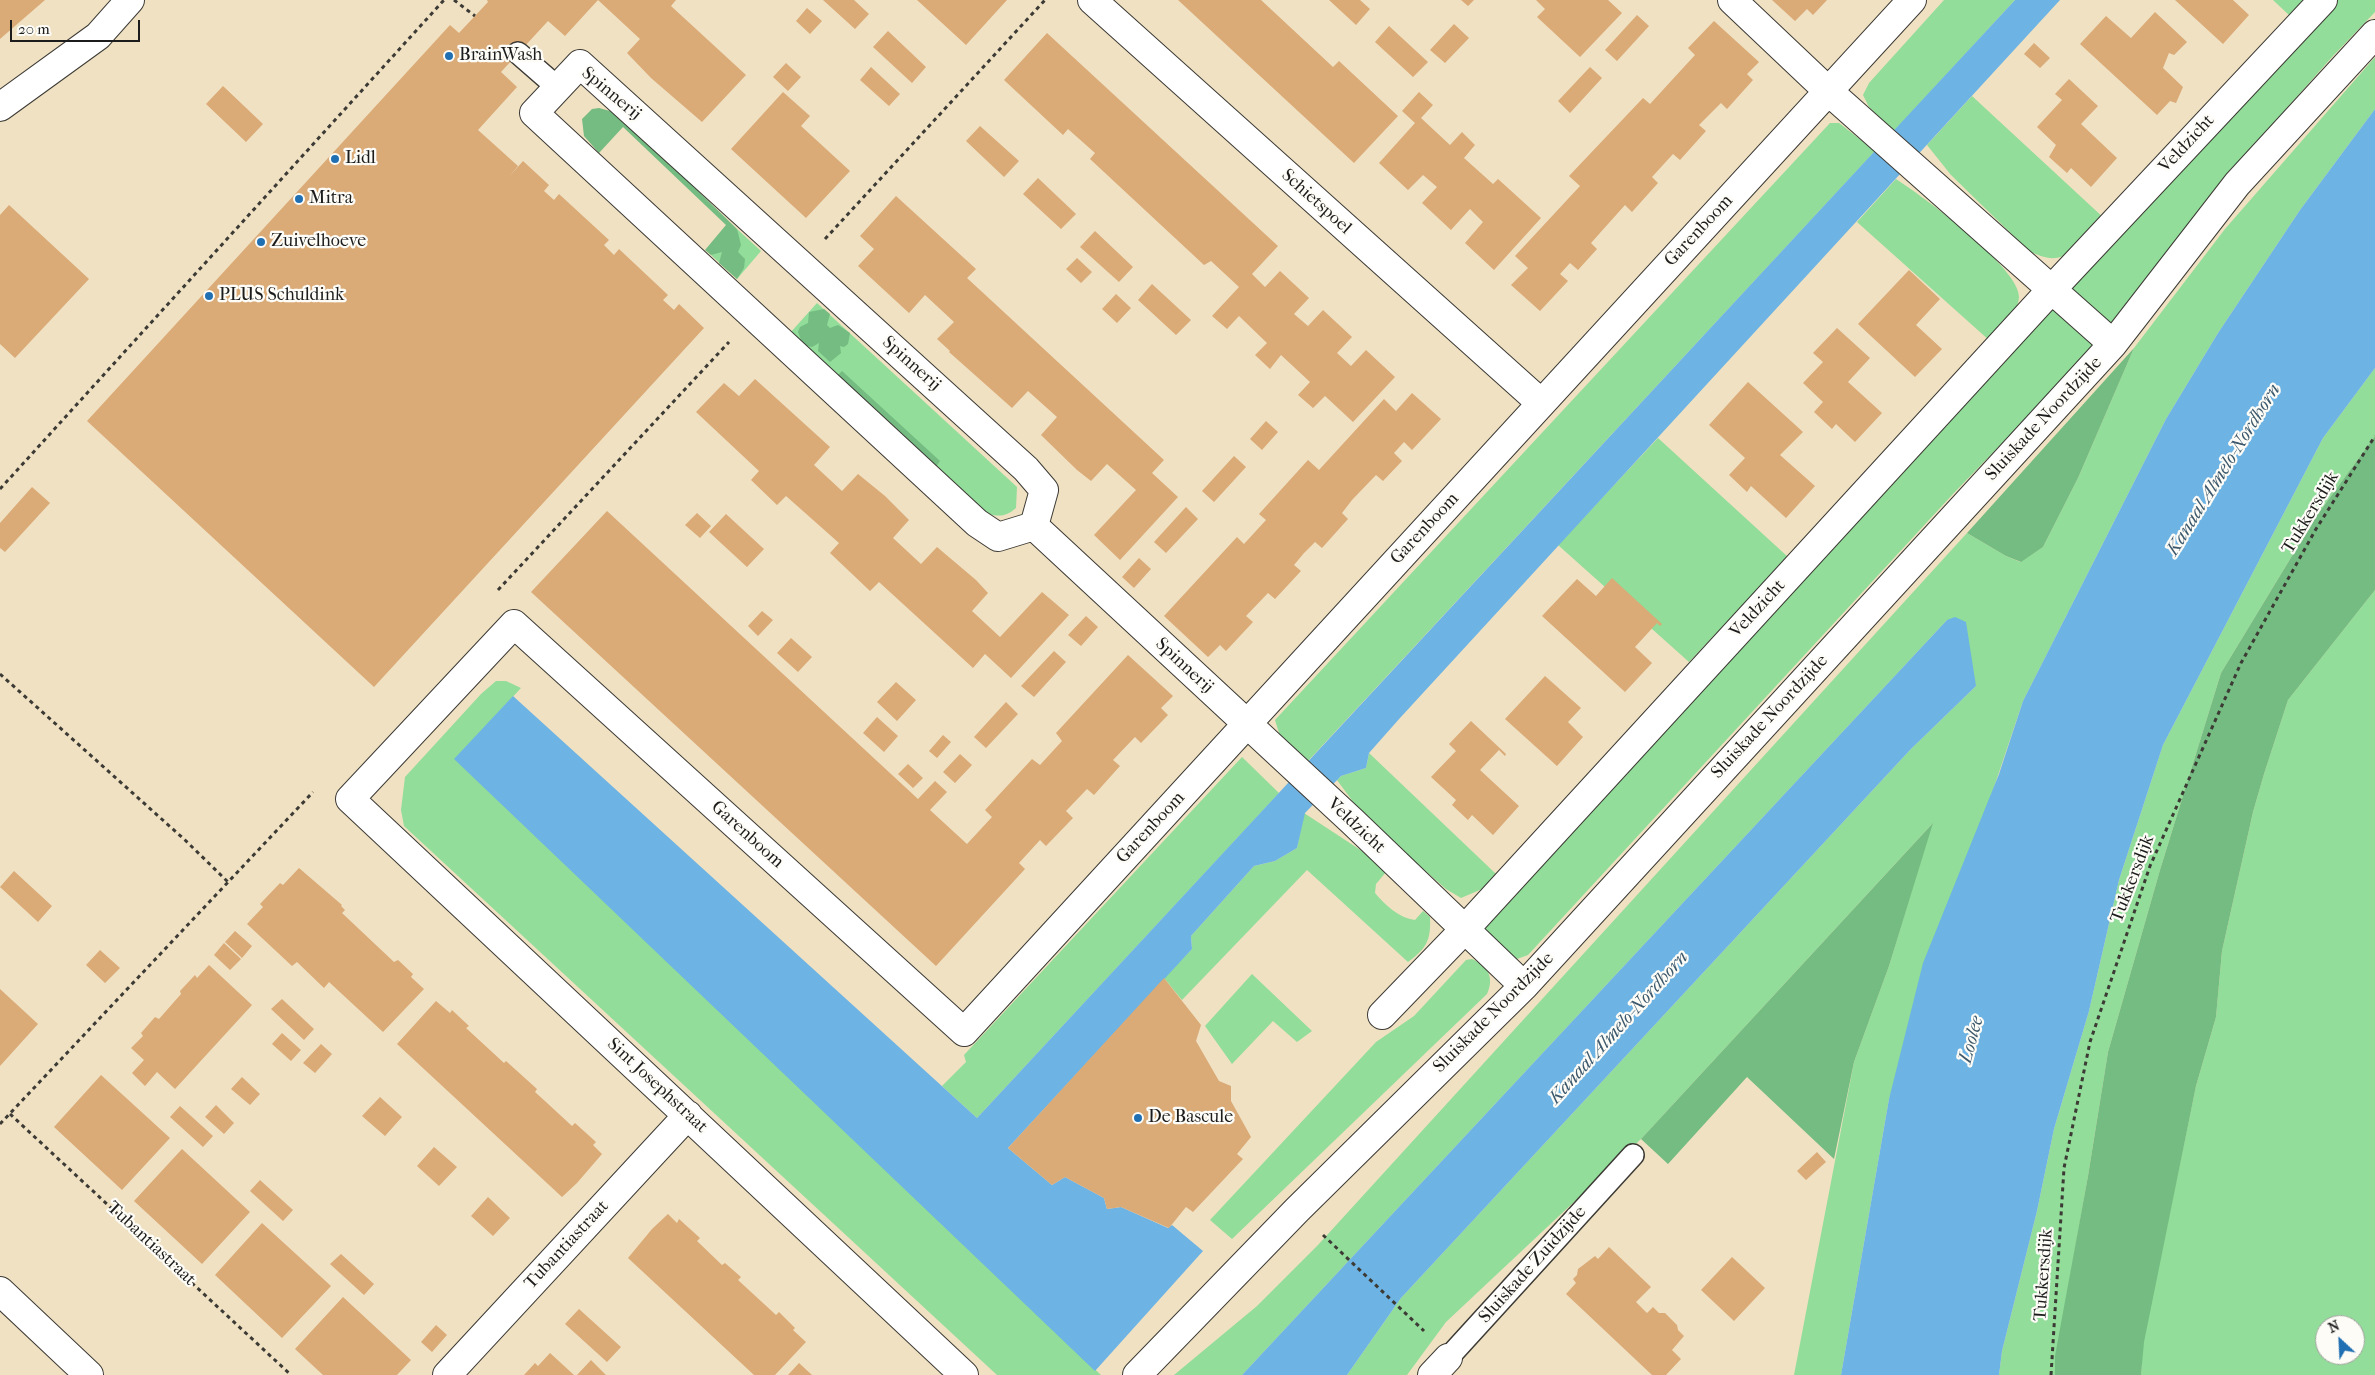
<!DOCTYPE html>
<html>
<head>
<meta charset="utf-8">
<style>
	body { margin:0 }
	#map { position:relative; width:2375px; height:1375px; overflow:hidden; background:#f0e1c2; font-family:"IM FELL French Canon",serif }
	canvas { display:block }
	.north { position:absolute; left:2315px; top:1315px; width:50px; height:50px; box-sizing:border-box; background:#fdfcf7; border:1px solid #a3a29f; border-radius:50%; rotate:335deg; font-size:14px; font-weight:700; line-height:20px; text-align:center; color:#1c1c1c }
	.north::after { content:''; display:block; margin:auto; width:18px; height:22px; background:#1f6fb2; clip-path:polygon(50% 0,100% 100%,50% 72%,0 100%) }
	.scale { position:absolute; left:10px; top:20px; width:130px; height:22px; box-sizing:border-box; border:2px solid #1c1c1c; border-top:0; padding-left:6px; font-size:15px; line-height:18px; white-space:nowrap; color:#1c1c1c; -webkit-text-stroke:4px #fdfcf7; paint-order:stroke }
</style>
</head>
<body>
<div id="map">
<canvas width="2375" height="1375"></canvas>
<div class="north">N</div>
<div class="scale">20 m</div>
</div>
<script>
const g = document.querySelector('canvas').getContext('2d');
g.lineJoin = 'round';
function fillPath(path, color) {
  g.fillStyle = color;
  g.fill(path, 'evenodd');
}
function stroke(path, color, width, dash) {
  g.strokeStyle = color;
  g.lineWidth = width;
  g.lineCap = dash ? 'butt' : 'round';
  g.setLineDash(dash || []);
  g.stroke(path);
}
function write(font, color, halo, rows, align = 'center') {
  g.font = font + ' "IM FELL French Canon",serif';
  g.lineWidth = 4.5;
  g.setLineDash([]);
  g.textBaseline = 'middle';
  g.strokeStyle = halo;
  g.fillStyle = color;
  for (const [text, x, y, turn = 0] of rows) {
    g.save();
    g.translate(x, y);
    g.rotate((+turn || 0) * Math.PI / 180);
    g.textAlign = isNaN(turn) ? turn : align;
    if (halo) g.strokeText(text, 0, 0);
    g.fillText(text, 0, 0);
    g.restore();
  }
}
const green = new Path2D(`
	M1944,0h71l-122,132 -24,-25 -6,-12 6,-12z
	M2273,0h37l-20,16z
	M2330,0h45v12l-43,45 -105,119 -135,174 -140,145 -424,460 -11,4 -9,-3 -31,-26z
	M2375,57v52l-75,101 -82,123 -52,86 -143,282 -134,398 -48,276h-47l60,-313 35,-96 43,-142 -291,315 -195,183 -39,53h-60l54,-77 509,-548 66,-64 -29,-66 -705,755h-68l83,-69 61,-61 649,-712 39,23 14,6 23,-15 35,-69 56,-130 91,-119z
	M1972,96l134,124c-11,10 -35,37 -50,38 -10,1 -18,-3 -27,-7l-78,-76 -24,-30z
	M1830,123h9l36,28 -567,610 -28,-25 -5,-16z
	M1896,179c25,16 124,89 123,118 -1,17 -18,32 -29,44l-133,-119z
	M737,229l24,22 -24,28 -26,-24z
	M817,303l200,184 -1,21c-10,9 -18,9 -30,5l-196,-180z
	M2375,368v68l-60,82 -94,155 -61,197 -52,182 -20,124 -32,180 -1,19h-56l3,-24 35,-140 17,-82 35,-118 30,-131 44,-135 160,-307z
	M1658,438l130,119 -99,105 -131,-117z
	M2375,590v785h-234l2,-33 53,-256 20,-69 6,-66 31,-139 11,-38 24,-74zM2325,1325h30v30h-30z
	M496,681h10l15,7 -66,71 646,616h-104l-593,-549 -3,-16 4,-33 76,-83z
	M1369,753l126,120 3,2 -16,14 -21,9 -15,-9 -81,-71 -28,-38 4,-4 25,-8z
	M1242,757l37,36 -302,325 -35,-32 24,-24 -2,-7z
	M1304,813l58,38 24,21 -10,12 -1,9c10,12 24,25 40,27l8,-9 7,6c1,23 -3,31 -22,45l-101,-92 -125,130 -18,-22 28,-29 -1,-13 63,-70 21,-5 22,-13z
	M1472,959c17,8 22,19 15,35l-255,245 -22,-19 166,-178 38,-26 52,-56z
	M1252,974l60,57 -15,11 -24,-21 -41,43 -27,-38z`);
const forest = new Path2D(`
	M599,108l11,3 15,9 112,109 4,16 -3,7 7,7 -1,9 -7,11 -18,-16 3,-11 -11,3 -6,-5 21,-25 -103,-98 -24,26 -15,-17 -2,-17 10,-10z
	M824,309l6,5 -3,11 3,3 8,-3 12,8 -2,11 -4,3 -4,-1 1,7 -11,9 -12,-11 1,-8 -7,4 -9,-2 -5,-13 2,-5 8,-4 1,-11z
	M2134,348l-56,130 -35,69 -22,15 -15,-6 -39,-23z
	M842,371l98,90 -4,6 -99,-91z
	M2375,436v154l-87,110 -24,74 -11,38 -31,139 -6,66 -20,69 -52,256 -3,33h-86v-19l33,-180 20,-124 52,-182 61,-197 94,-155z
	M1933,823l-44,143 -35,96 -20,97 -87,-82 -79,87 -27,-25z`);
const water = new Path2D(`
	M2015,0h45l-660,718 -31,35 -3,15 -25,8 -36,37 -8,35 -22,13 -21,5 -63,70 1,13 -184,199 44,37 13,-8 39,21 3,11 14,-2 47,21 4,-3 31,26 -108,120 -641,-612 59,-63 464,422z
	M2375,109v259l-52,70 -160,307 -44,135 -30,131 -35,118 -17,82 -35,140 -3,24h-158l48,-276 34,-136 76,-189 24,-73 143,-282 52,-86 82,-123z
	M1955,617l11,5 10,64 -66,64 -509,548 -54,77h-105l705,-755z`);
const building = new Path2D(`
	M0,0h45l-45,39z
	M487,0h111l-33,36 -17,-15 -47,51 16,15 -39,43 40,36 -10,12 15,-17 26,24 -5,6 10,9 5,-6 50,46 -5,5 10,10 5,-6 49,46 -5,5 11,10 5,-6 25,24 -330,359 -287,-266 363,-396 9,8 29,-31z
	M598,0h78l-5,6 75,69 -44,47 -51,-44 -24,-25 13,-14z
	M823,0h31l15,14 -14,15z
	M917,0h90l-41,45z
	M1178,0h83l72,67 6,-6 59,55 -44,47z
	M1329,0h31l10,9 -14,16z
	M1461,0h13l-6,6z
	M1536,0h72l14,13 -42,44 -43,-40 8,-8z
	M1772,0h55l-14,15 -6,-6 -12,12z
	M2175,0h58l16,15 -26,29z
	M807,8l15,13 -12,13 -14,-13z
	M2155,12l32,30 -13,13 -5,-2 -6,15 20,19 -7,16 -6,-2 -13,14 -77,-71 26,-28 25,22z
	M1637,15l12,11 -32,35 -12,-11z
	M1714,21l45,41 -12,12 6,6 -26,29 -6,-6 -22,22 7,6 -26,29 -7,-6 -21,23 6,6 -26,29 -7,-7 -34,38 6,6 -19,21 -8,-7 -10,11 8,7 -28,30 -29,-26 17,-17 -13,-12 65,-70 -11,-10 74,-78 7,6 22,-24 23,-25 -7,-7z
	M1454,24l15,14 -24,25 -15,-13z
	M1389,26l39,36 -15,15 -38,-35z
	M888,31l38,36 -14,16 -39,-36z
	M1047,33l231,213 -26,28 13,13 15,-16 29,27 -15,16 14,12 15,-16 29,27 -15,16 14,13 15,-16 29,27 -42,45 -28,-26 -12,12 -15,-13 12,-13 -29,-27 -11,14 -15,-14 12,-12 -28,-27 -12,13 -15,-13 27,-29 -28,-26 -7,4 -114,-106 5,-6 -27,-24 -5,6 -59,-55z
	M2034,43l16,15 -10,10 -16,-14z
	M786,63l15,14 -13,14 -15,-14z
	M871,67l29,27 -11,12 -29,-26z
	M1590,67l12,11 -32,35 -12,-12z
	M2069,79l29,27 -17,18 36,34 -26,29 -20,-19 -4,5 -18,-16 7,-12 -19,-18 25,-27 -7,-6z
	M223,86l40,38 -17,18 -40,-38z
	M783,92l27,24 -9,10 49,45 -44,47 -75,-69z
	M1419,92l14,13 -12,13 29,27 12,-13 13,13 -11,13 29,26 5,-5 43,39 -47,52 -29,-27 18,-21 -13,-13 -19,21 -29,-27 15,-16 -14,-12 -15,15 -29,-27 36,-40 -13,-12z
	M980,126l39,35 -15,16 -38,-36z
	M1038,178l38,36 -15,15 -38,-35z
	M896,196l80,73 -9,9 197,182 -12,13 26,24 -58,63 -26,-25 42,-45 -29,-26 -16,17 -14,-11 -36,-35 16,-18 -29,-26 -16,17 -63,-56 1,-1 -13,-12 17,-17 -29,-27 -16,18 -51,-47 16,-17 -14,-13z
	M9,205l80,74 -74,79 -15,-14v-129z
	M1095,231l38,36 -14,15 -39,-35z
	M1077,258l15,14 -11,11 -15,-14z
	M1909,270l31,29 -24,26 26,24 -27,28 -57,-53z
	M1152,284l39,36 -15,15 -38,-35z
	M1116,294l15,14 -14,15 -15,-14z
	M1837,328l33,30 -22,24 34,31 -27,29 -19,-18 -4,5 -18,-17 9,-10 -20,-19 20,-21 -10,-9z
	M755,379l75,68 -16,18 28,26 16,-17 27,22 24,24 -16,18 28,26 16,-17 39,33 12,13 -16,18 28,26 42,-45 27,23 -58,63 -26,-24 -12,14 -94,-86 -9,9 -40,-38 9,-10 -53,-47 -9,9 -26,-25 8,-9 -63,-59 28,-29 15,13z
	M1748,382l55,50 -23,23 35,31 -29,32 -35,-32 -4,6 -18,-17 16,-17 -36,-33z
	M1412,393l29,26 -29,31 -8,-8 -10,11 8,8 -19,20 -7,-6 -24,25 -10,13 6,6 -26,29 -7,-6 -11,11 -10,12 7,6 -26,28 -7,-6 -22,23 7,6 -27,29 -6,-6 -12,12 -44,-41 73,-79 7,7 22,-24 -7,-6 49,-54 11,10 65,-71 12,12z
	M1266,421l12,11 -16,18 -12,-11z
	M1234,456l12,11 -32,35 -12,-11z
	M32,487l18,16 -45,49 -5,-4v-25z
	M1186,507l12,12 -32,34 -12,-11z
	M607,511l311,288 17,-18 12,11 -17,18 37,34 25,-27 -7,-7 47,-51 8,6 22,-24 -6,-8 72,-78 45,41 -12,12 7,7 -27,28 -6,-6 -22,23 7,6 -26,29 -7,-6 -21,22 7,7 -27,28 -6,-6 -21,23 6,6 -89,97 -405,-374z
	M697,513l14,13 -11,12 -15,-13z
	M726,514l38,35 -17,18 -38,-35z
	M1139,558l12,11 -17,19 -12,-11z
	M1612,578l50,46 -2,2 -3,-3 -22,24 17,16 -27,29 -83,-76 35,-37 19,17z
	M762,611l11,9 -15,16 -10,-10z
	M1086,616l12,11 -17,19 -13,-11z
	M791,638l21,19 -14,15 -21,-19z
	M1054,651l12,11 -32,35 -13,-11z
	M1545,676l36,32 -13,14 15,15 -26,29 -52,-47z
	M896,682l20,18 -19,21 -20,-19z
	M1006,702l12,12 -32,34 -12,-11z
	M877,717l21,19 -14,16 -21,-19z
	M1471,721l35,33 -1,2 -6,-6 -19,20 39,36 -26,29 -21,-20 -4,5 -16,-15 4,-5 -25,-23 25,-26 -7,-7z
	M943,735l8,7 -14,16 -8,-7z
	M960,754l12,11 -17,18 -12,-11z
	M908,764l15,14 -10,10 -15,-14z
	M299,868l43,37 -1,1 4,4 -3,3 52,49 4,-2 15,14 -2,3 13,12 -41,43 -54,-50 -5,6 -27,-26 -5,4 -45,-42 16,-17 -3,-3 20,-21 3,2z
	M14,871l38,35 -14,16 -38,-35z
	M235,931l17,15 -10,12 -17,-16z
	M224,943l17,16 -11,11 -16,-15z
	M100,950l20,18 -15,15 -19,-18z
	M209,965l43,40 -77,84 -18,-17 -12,14 -13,-13 12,-13 -13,-12 12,-12 -2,-3 14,-16 4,2 22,-25 -1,-3 15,-16 2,3z
	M1164,978l37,47 -5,16 23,40 12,5v15l20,36 -14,17 6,5 -50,53 -7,-5 -17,21 -48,-21 -14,2 -3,-11 -39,-21 -13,8 -44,-37z
	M0,989l38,35 -38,42z
	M282,999l32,30 -10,11 -33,-31z
	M436,1001l14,12 2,-3 17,16 -3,2 38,35 2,-2 31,28 -2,3 11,10 26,24 3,-3 21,19 -3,3 9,9 -25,29 -15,14 -165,-153z
	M282,1033l19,17 -10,11 -19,-17z
	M321,1044l11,10 -17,19 -12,-10z
	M101,1075l69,63 -48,52 -68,-63z
	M242,1077l18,17 -10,11 -19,-16z
	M380,1097l22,20 -17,19 -23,-20z
	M216,1105l18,18 -10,11 -19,-17z
	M180,1106l33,30 -10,11 -33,-30z
	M434,1147l23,20 -18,19 -22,-20z
	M182,1149l68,63 -48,52 -68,-63z
	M1817,1152l9,10 -20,18 -9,-9z
	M260,1180l33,30 -10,11 -33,-30z
	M488,1197l22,21 -17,18 -22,-20z
	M668,1214l9,9 2,-4 21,19 -3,3 25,24 3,-2 16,14 -3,3 38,35 3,-3 16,16 -2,2 13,12 -31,33h-21l-126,-117 24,-29z
	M262,1223l69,63 -49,52 -67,-63z
	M1609,1247l42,40 -15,15 11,11 6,-6 6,6h6l12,12 1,5 6,6 -12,14 9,9 -15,16h-14l-86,-81 10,-11 -3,-4 4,-4 1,-6 17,-13 3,3z
	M341,1254l33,30 -10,11 -34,-31z
	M1732,1257l33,31 -31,33 -33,-31z
	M343,1297l68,63 -14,15h-74l-28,-26z
	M579,1309l42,38 -14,15 -42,-38z
	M436,1325l11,10 -15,17 -11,-10z
	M550,1353l24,22h-50l11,-12 3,3z
	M591,1360l15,15h-29z
	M799,1363l13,12h-24z`);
const path = new Path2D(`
	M454,0l21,16
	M825,239l220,-239
	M0,489l444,-489
	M498,590l231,-248
	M0,674l185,166 44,43
	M10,1114l281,261
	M0,1124l313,-332
	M1323,1235l101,96
	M2051,1375l13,-207 26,-126 60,-176 91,-203 75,-134 59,-93`);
const service = new Path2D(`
	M518,53l39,34
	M1448,1358l185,-203`);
const minor = new Path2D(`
	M1092,0l449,403
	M1732,0l95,90 286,254
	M1034,526l-36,11 -21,-14 -443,-410 46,-49 446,405 18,21 -10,36 319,296 171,164
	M1382,1015l82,-85 588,-641 271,-289
	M0,1291l89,84
	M447,1375l241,-260
	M964,1375l-614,-576 164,-175 450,408 948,-1032
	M1137,1375l160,-165 227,-224 589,-642 124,-160 138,-150
	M1432,1375l16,-17`);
const tertiary = new Path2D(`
	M0,107l98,-71 32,-36`);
const markers = [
	[449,56,5,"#1f6fb2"],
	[335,159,5,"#1f6fb2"],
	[299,199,5,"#1f6fb2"],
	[261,242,5,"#1f6fb2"],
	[209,296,5,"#1f6fb2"],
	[1138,1118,5,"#1f6fb2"]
];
const poiNames = [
	["BrainWash",459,56],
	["Lidl",345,159],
	["Mitra",309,199],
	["Zuivelhoeve",271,242],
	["PLUS Schuldink",219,296],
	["De Bascule",1148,1118]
];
const streetNames = [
	["Spinnerij",611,94,40],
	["Veldzicht",2187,144,-47],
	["Schietspoel",1316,202,42],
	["Garenboom",1699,231,-47],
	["Spinnerij",911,364,42],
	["Sluiskade Noordzijde",2044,419,-47],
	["Tukkersdijk",2311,513,-59],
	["Garenboom",1425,529,-47],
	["Veldzicht",1758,609,-47],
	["Spinnerij",1184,666,43],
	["Sluiskade Noordzijde",1770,717,-47],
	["Veldzicht",1356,826,43],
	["Garenboom",1151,828,-47],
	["Garenboom",747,835,42],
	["Tukkersdijk",2133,879,-69],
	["Sluiskade Noordzijde",1494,1013,-45],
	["Sint Josephstraat",657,1086,43],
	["Tubantiastraat",151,1244,43],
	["Tubantiastraat",567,1245,-47],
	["Sluiskade Zuidzijde",1533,1265,-48],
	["Tukkersdijk",2044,1275,-86]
];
const waterNames = [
	["Kanaal Almelo-Nordhorn",2224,470,-58],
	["Kanaal Almelo-Nordhorn",1619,1028,-48],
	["Loolee",1972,1040,-75]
];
fillPath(green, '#91dd99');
fillPath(forest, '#74bc81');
fillPath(water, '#6db3e4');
fillPath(building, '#daaa77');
stroke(service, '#3c3a35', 24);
stroke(minor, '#3c3a35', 30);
stroke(tertiary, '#3c3a35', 30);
stroke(path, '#3c3a35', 3, [4, 4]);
stroke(service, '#fff', 21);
stroke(minor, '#fff', 28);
stroke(tertiary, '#fff', 28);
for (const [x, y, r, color] of markers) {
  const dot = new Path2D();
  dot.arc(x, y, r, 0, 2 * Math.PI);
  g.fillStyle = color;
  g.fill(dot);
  stroke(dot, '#fdfcf7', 2);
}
write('18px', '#1c1c1c', '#fdfcf7', poiNames, 'left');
write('18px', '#1c1c1c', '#fdfcf7', streetNames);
write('italic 19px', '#3c586c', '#fdfcf7', waterNames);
</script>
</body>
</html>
